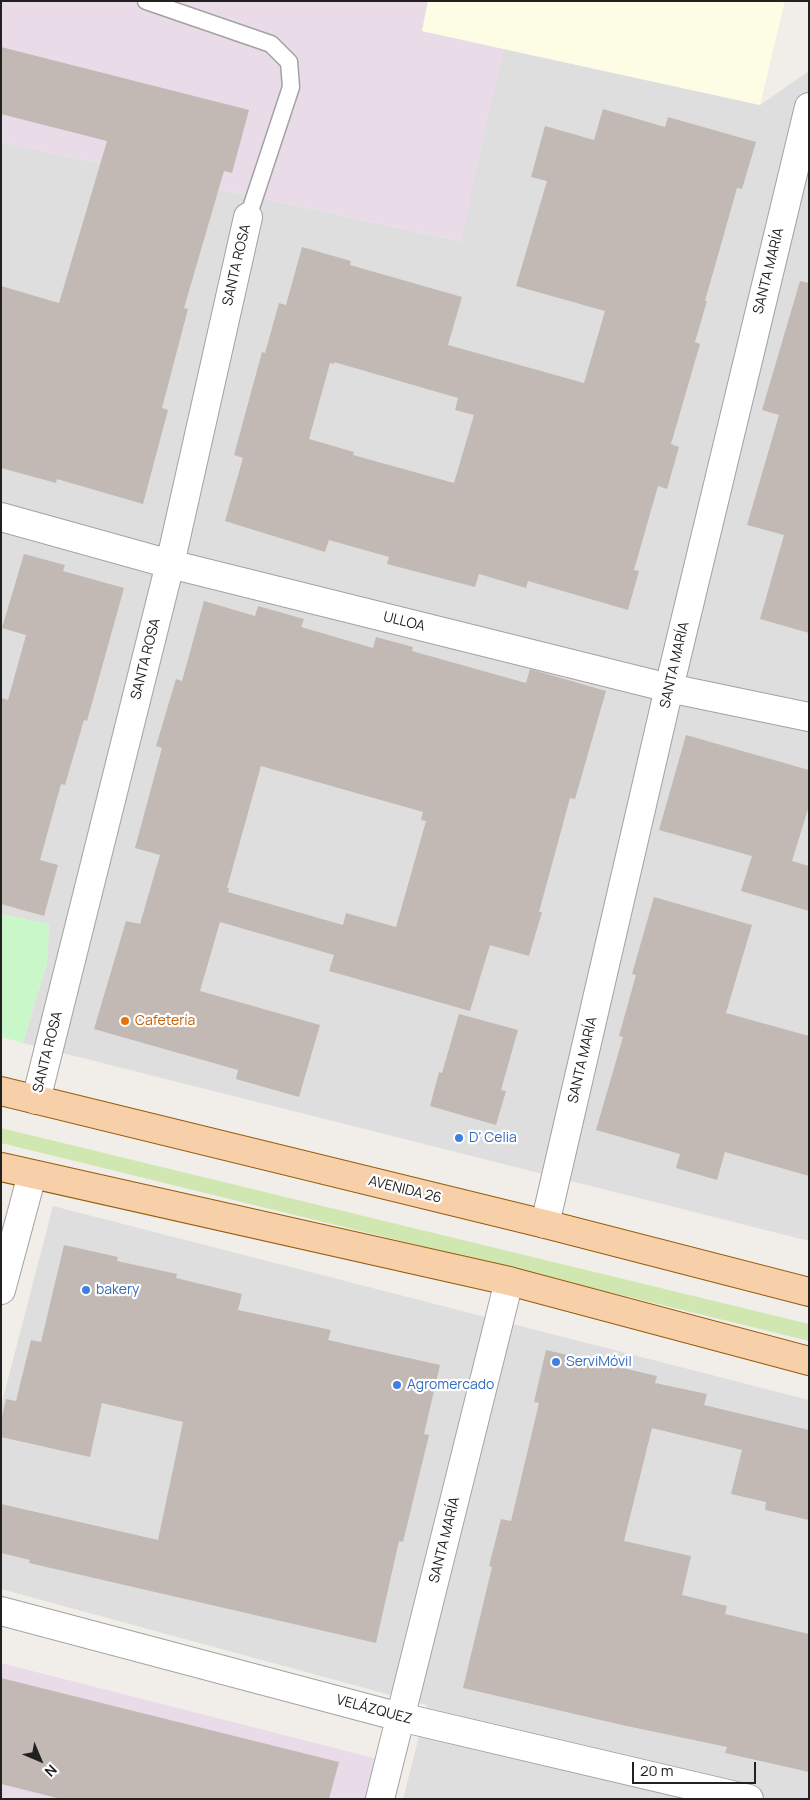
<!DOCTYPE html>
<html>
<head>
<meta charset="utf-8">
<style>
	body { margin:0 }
	#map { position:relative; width:810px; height:1800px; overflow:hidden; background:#f1eee9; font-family:Manrope,sans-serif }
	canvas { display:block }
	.frame { position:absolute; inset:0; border:2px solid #212121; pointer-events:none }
	.north { position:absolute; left:15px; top:1735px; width:50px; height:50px; -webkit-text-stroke:4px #fff; paint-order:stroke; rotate:135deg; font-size:14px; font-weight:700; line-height:20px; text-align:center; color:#212121 }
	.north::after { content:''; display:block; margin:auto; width:18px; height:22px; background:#212121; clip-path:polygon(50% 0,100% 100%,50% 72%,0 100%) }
	.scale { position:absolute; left:632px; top:1762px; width:124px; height:22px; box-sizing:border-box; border:2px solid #212121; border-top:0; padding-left:6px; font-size:15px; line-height:18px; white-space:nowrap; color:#212121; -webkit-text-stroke:4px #fff; paint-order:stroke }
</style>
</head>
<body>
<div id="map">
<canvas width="810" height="1800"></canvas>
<div class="frame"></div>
<div class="north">N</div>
<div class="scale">20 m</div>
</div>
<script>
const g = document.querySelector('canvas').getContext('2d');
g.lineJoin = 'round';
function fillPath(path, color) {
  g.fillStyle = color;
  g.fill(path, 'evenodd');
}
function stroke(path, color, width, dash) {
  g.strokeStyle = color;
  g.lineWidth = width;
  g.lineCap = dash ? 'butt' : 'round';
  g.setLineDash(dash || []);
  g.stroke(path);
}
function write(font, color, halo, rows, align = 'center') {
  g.font = font + ' Manrope,sans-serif';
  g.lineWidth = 4.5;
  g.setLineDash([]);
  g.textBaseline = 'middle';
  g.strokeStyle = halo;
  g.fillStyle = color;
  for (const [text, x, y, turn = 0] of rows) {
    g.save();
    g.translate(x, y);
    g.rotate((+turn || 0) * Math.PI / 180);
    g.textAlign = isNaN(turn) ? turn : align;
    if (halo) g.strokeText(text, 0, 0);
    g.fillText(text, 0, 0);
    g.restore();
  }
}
const residential = new Path2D(`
	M503,49l257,56 49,-34v1170l-786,-198 24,-81 2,-37 -48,-11v-772l459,99z
	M53,1206l756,194v399h-406l24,-94 -426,-116v-183z`);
const industrial = new Path2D(`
	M1,1h427l-6,30 81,18 -42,192 -460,-99z
	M1,1663l377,96 -11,40h-366z`);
const education = new Path2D(`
	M428,1h357l-25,104 -338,-74z`);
const grass = new Path2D(`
	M1,1128l808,196v17l-808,-198z`);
const park = new Path2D(`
	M1,914l48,10 -2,38 -24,81 -22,-6z`);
const building = new Path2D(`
	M1,47l248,63 -17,63 -8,-2 -40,137 4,1 -26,99 6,2 -25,94 -86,-25 -1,4 -55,-15v-182l58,17 48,-162 -106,-27z
	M603,109l62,18 3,-10 88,25 -14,47 -5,-1 -32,113h2l-12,41 5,2 -29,100 8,3 -12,42 -9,-3 -24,84 5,1 -11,39 -100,-29 -2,7 -47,-14 -4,13 -88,-23 2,-7 -60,-17 -4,12 -100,-31 18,-63 -9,-3 28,-103 3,1 14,-50 7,2 16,-58 49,14 -1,4 112,32 -14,48 136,38 21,-72 -89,-25 31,-105 -16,-4 14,-51 49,14zM334,362l124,36 -3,12 19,5 -20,68 -101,-28 1,-3 -45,-13 21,-76 4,1z
	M800,281l9,2v350l-49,-14 24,-84 -37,-10 32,-110 -17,-5z
	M24,554l41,11 -2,6 61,17 -37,133 -3,-1 -19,65 -4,-1 -21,76 18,5 -14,51 -43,-12v-206l7,2 18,-65 -24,-7z
	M204,601l51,15 3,-10 46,13 -3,8 72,21 3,-11 37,10 -1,4 114,32 4,-14 76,22 -31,108 -5,-1 -31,114h3l-13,44 -39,-11 -20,66 -141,-40 5,-16 -114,-33 -20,69 120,34 -21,72 -63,-18 2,-9 -144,-41 32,-108 14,3 20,-69 -25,-7 27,-100 -6,-2 20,-67 6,2zM261,766l162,46 -2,8 5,1 -30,106 -50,-14 -3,12 -115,-33 1,-4h-2z
	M686,735l123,35v36l-17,55 17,5v45l-68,-20 11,-35 -93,-26z
	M654,897l98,28 -26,88 83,23v140l-84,-24 -8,28 -41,-12 4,-14 -84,-24 27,-93 -4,-1 17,-61 -4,-1z
	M459,1014l59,16 -17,60 5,1 -10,34 -66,-19 9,-34 3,1z
	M64,1245l54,12 -1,4 60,13 -1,4 66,16 -4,16 93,20 -3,10 112,25 -16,69 5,1 -26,107 -4,-1 -23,102 -347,-80 1,-3 -29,-7v-49l157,36 25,-118 -81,-19 -12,54 -89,-20v-16l5,-22 10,2 15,-61 10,2z
	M546,1350l111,26 -2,7 52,11 -3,11 105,25v90l-44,-10 1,-8 -35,-8 11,-44 -90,-22 -28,113 67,15 -9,39 45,11 -2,8 84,20v138l-84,-19 2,-6 -105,-22 -159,-37 29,-121 -3,-1 12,-47 10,2 28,-118 -5,-1z
	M1,1678l338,84 -10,37h-268l-60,-15z`);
const service = new Path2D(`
	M146,1l125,43 18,18 2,25 -43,130`);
const minor = new Path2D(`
	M1,517l169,47 499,124 140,29
	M36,1100l134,-536 78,-347
	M545,1224l124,-536 140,-581
	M1,1290l31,-115
	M1,1611l399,106 349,82
	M380,1799l129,-518`);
const primary = new Path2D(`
	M1,1091l544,133 264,68
	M1,1167l508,114 300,80`);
const markers = [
	[125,1021,5,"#e8710a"],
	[459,1138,5,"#3f7fe0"],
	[86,1290,5,"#3f7fe0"],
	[556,1362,5,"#3f7fe0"],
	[397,1385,5,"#3f7fe0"]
];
const streetNames = [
	["SANTA ROSA",237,265,-77],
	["SANTA MARÍA",769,271,-76],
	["ULLOA",404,622,14],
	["SANTA ROSA",146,659,-76],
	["SANTA MARÍA",675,665,-77],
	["SANTA ROSA",48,1052,-76],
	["SANTA MARÍA",583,1060,-77],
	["AVENIDA 26",405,1190,14],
	["SANTA MARÍA",445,1540,-76],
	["VELÁZQUEZ",374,1710,15]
];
const foodNames = [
	["Cafetería",135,1021]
];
const shopNames = [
	["D' Celia",469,1138],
	["bakery",96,1290],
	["ServiMóvil",566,1362],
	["Agromercado",407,1385]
];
fillPath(residential, '#dfdedf');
fillPath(industrial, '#eadbe8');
fillPath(education, '#fdfce5');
fillPath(grass, '#d1e7b2');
fillPath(park, '#caf7ca');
fillPath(building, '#c2b9b5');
stroke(service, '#a2a2a2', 19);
stroke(minor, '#a2a2a2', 30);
stroke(primary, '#965c09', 30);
stroke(service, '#fff', 16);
stroke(minor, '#fff', 28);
stroke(primary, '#f7cfa8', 28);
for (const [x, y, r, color] of markers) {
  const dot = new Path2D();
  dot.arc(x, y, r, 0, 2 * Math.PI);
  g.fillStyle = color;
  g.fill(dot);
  stroke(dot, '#fff', 2);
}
write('14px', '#212121', '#fff', streetNames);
write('14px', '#c56008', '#fff', foodNames, 'left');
write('14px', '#366cbe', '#fff', shopNames, 'left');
</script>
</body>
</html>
